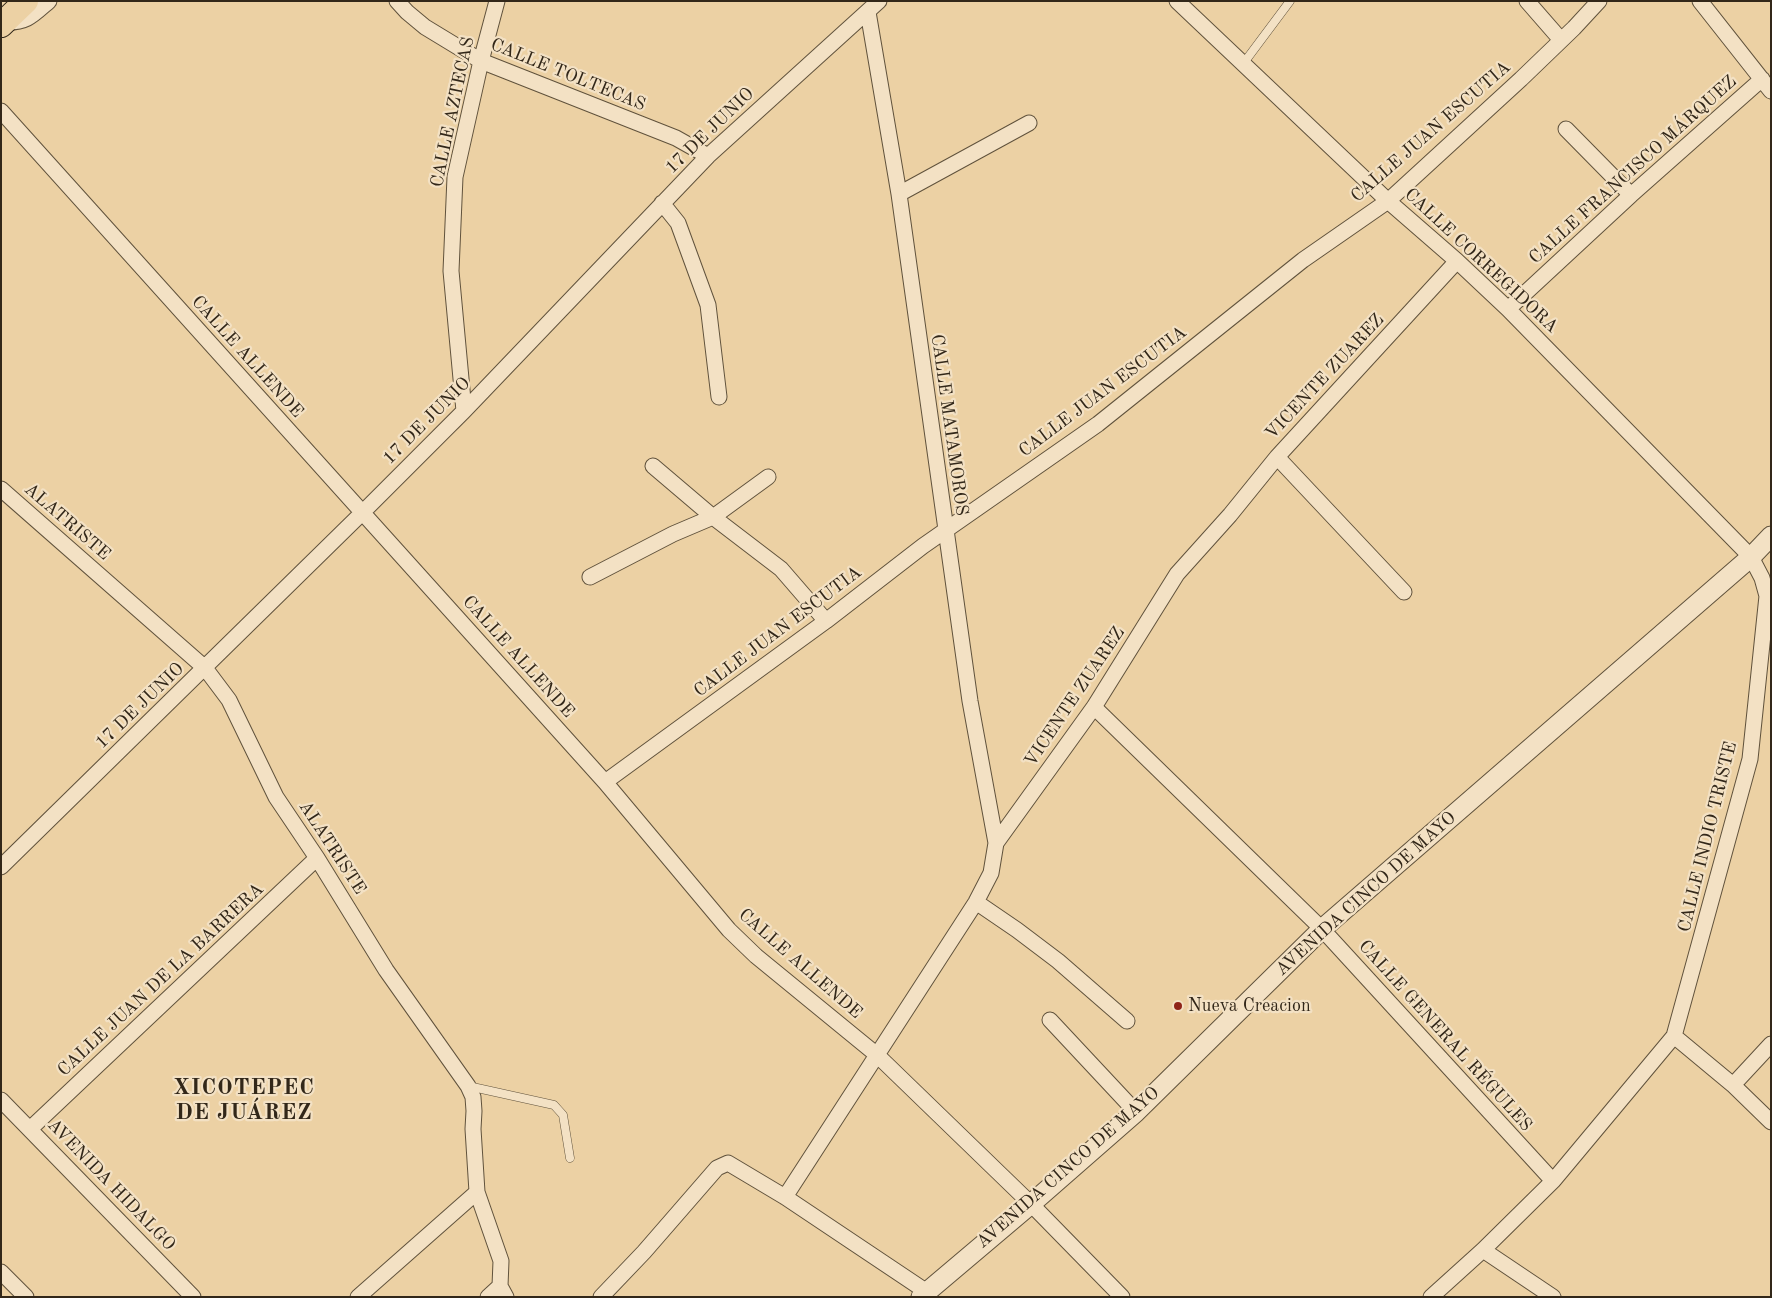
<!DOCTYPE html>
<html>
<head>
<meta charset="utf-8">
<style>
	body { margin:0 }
	#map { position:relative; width:1772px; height:1298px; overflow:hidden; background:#ecd1a4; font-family:"Old Standard TT",serif }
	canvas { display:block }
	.frame { position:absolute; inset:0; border:2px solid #322719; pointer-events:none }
</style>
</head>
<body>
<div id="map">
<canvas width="1772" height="1298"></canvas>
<div class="frame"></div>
</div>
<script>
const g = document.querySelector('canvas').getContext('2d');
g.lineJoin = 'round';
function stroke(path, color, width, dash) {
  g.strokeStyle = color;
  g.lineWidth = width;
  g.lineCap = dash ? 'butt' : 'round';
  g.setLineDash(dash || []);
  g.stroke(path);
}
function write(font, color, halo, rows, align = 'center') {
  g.font = font + ' "Old Standard TT",serif';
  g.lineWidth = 4.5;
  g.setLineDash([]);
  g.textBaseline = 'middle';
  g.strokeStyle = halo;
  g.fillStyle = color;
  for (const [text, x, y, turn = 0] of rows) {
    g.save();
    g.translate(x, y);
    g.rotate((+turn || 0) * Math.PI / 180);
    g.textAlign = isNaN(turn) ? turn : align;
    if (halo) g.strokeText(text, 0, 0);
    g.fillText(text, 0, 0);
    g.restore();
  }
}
const service = new Path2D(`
	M1243,64l47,-63
	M468,1086l86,19 9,10 7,43`);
const minor = new Path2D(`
	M397,1l10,11 18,15 56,34 195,77 32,18
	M1177,1l211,200 69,60 51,48 243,248 11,21 5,18 -17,163 -76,277 -121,145 -70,69 -52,47
	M1527,1l34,39
	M1700,1l71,90
	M868,12l31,182 71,507 26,142
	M5,22c22,1 28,-7 44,-21
	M1,111l604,671 124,148 27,26 121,99 154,149 91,93
	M1566,129l65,66
	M899,194l130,-71
	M662,203l16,20 30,82 11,92
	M1508,309l123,-114 131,-116
	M464,411l-13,-140 4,-94 26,-116 16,-60
	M1277,457l127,135
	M653,466l60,51 68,52 45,52
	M1,489l204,179 24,32 47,97 41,61 69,112 82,116 5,11 1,14 -1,18 4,63 24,69 -1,25 6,11
	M590,577l83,-43 40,-17 55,-40
	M1094,707l228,222 231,252
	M605,782l221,-161 97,-75 175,-122 205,-164 85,-59 133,-122 53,-51 25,-27
	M1,867l361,-354 102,-102 244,-255 171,-155
	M976,902l41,28 41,31 69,60
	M1050,1020l86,92
	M1674,1036l59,49 38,37
	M1733,1085l38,-41
	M1,1100l192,197
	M30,1129l287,-271
	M785,1197l191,-295 15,-29 5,-30 98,-136 83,-133 53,-59 47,-58 180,-196
	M1483,1250l70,47
	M1,1272l25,25
	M358,1297l119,-105
	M488,1297l12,-11
	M601,1297l43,-45 73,-84 11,-5 57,34 142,95`);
const tertiary = new Path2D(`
	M921,1297l110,-93 105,-92 186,-183 429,-372 20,-21`);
const primary = new Path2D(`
	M1,25l25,-24`);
const markers = [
	[1178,1006,5,"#8f2418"]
];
const streetNames = [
	["CALLE TOLTECAS",568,75,22],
	["CALLE AZTECAS",453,112,-78],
	["17 DE JUNIO",710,131,-44],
	["CALLE JUAN ESCUTIA",1431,132,-41],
	["CALLE FRANCISCO MÁRQUEZ",1633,170,-42],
	["CALLE CORREGIDORA",1481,261,43],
	["CALLE ALLENDE",247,357,48],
	["VICENTE ZUAREZ",1325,377,-47],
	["CALLE JUAN ESCUTIA",1103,392,-37],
	["17 DE JUNIO",427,421,-45],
	["CALLE MATAMOROS",949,425,82],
	["ALATRISTE",67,522,41],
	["CALLE JUAN ESCUTIA",778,632,-37],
	["CALLE ALLENDE",518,657,48],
	["VICENTE ZUAREZ",1075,697,-56],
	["17 DE JUNIO",140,706,-44],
	["CALLE INDIO TRISTE",1708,837,-76],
	["ALATRISTE",332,848,57],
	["AVENIDA CINCO DE MAYO",1366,894,-42],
	["CALLE ALLENDE",800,964,41],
	["CALLE JUAN DE LA BARRERA",161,980,-43],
	["CALLE GENERAL RÉGULES",1445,1036,48],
	["AVENIDA CINCO DE MAYO",1068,1168,-41],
	["AVENIDA HIDALGO",111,1185,46]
];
const poiNames = [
	["Nueva Creacion",1188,1006]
];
const districtNames = [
	["XICOTEPEC",244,1088],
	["DE JUÁREZ",244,1113]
];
stroke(service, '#60523c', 9);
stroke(minor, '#60523c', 17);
stroke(tertiary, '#60523c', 21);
stroke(primary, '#322719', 26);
stroke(service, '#f3e1c4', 8);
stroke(minor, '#f3e1c4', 15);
stroke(tertiary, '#f3e1c4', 19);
stroke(primary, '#ecd1a4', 24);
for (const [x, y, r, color] of markers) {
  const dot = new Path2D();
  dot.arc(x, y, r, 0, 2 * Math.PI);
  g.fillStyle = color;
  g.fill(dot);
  stroke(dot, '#f3e1c4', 2);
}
write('18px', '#322719', '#f3e1c4', streetNames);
write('18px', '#322719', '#f3e1c4', poiNames, 'left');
g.letterSpacing = '1px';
write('bold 22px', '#322719', '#f3e1c4', districtNames);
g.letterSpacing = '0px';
</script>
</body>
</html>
